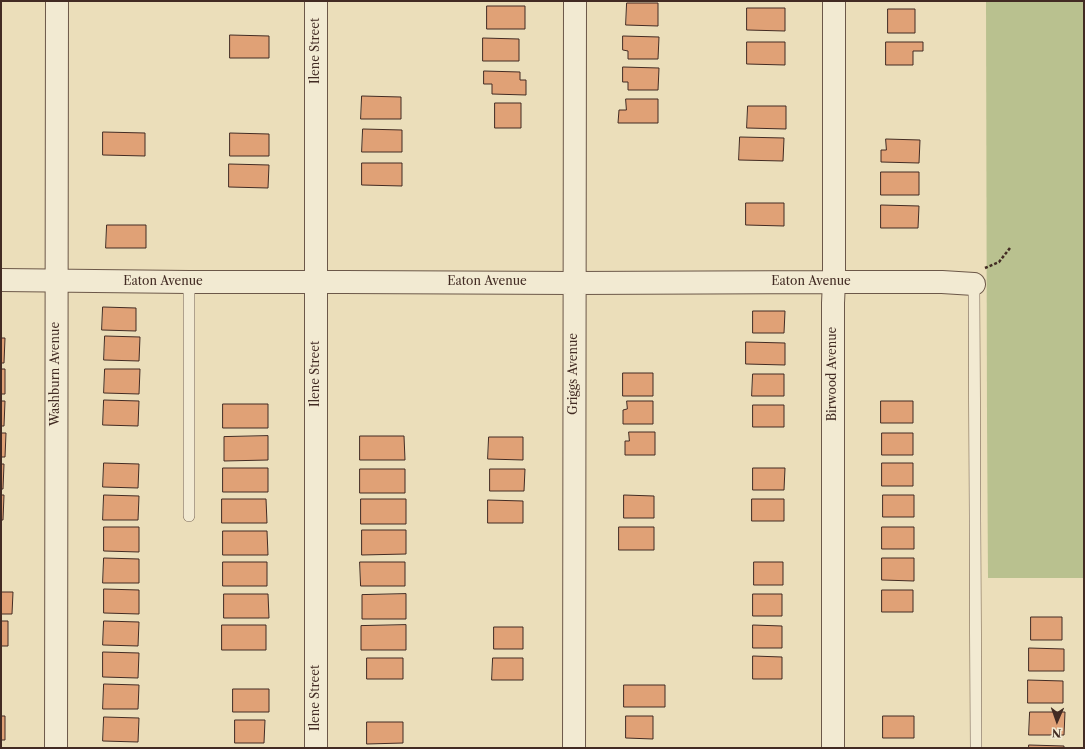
<!DOCTYPE html>
<html>
<head>
<meta charset="utf-8">
<style>
	body { margin:0 }
	#map { position:relative; width:1085px; height:749px; overflow:hidden; background:#ebdeba; font-family:"Libre Caslon Text",serif }
	canvas { display:block }
	.frame { position:absolute; inset:0; border:2px solid #422b23; pointer-events:none }
	.north { position:absolute; left:1037px; top:701px; width:40px; height:40px; -webkit-text-stroke:3px #f2ead2; paint-order:stroke; rotate:182deg; font-size:11px; font-weight:700; line-height:16px; text-align:center; color:#422b23 }
	.north::after { content:''; display:block; margin:auto; width:14px; height:18px; background:#422b23; clip-path:polygon(50% 0,100% 100%,50% 72%,0 100%) }
</style>
</head>
<body>
<div id="map">
<canvas width="1085" height="749"></canvas>
<div class="frame"></div>
<div class="north">N</div>
</div>
<script>
const g = document.querySelector('canvas').getContext('2d');
g.lineJoin = 'round';
function fillPath(path, color) {
  g.fillStyle = color;
  g.fill(path, 'evenodd');
}
function stroke(path, color, width, dash) {
  g.strokeStyle = color;
  g.lineWidth = width;
  g.lineCap = dash ? 'butt' : 'round';
  g.setLineDash(dash || []);
  g.stroke(path);
}
function write(font, color, halo, rows, align = 'center') {
  g.font = font + ' "Libre Caslon Text",serif';
  g.lineWidth = 4;
  g.setLineDash([]);
  g.textBaseline = 'middle';
  g.strokeStyle = halo;
  g.fillStyle = color;
  for (const [text, x, y, turn = 0] of rows) {
    g.save();
    g.translate(x, y);
    g.rotate((+turn || 0) * Math.PI / 180);
    g.textAlign = isNaN(turn) ? turn : align;
    if (halo) g.strokeText(text, 0, 0);
    g.fillText(text, 0, 0);
    g.restore();
  }
}
const green = new Path2D(`
	M986,1h98v577h-96l-1,-159z`);
const building = new Path2D(`
	M627,3h31v23l-32,-1z
	M487,6h38v23h-38z
	M747,8h38v23l-38,-1z
	M888,9h27v24h-27z
	M230,35l39,1v22h-39z
	M623,36l36,1 -1,22h-30v-8l-5,-1z
	M483,38l36,1v22h-36z
	M747,42h38v23l-38,-1z
	M886,42h37v9h-10v14h-27z
	M623,67l36,1 -1,22h-30v-8h-5z
	M484,71l36,1v8h6v15l-34,-1v-10h-8z
	M362,96l39,1v22h-40z
	M626,99h32v24h-40l1,-13h7z
	M495,103h26v25h-26z
	M748,106h38v23l-39,-1z
	M363,129l39,1v22h-40z
	M103,132l42,1v23l-42,-1z
	M230,133l39,1v22h-39z
	M740,137l44,1 -1,23 -44,-1z
	M886,139l34,1 -1,23 -38,-1v-12h5z
	M362,163h40v23l-40,-1z
	M229,164l40,1 -1,23 -39,-1z
	M881,172h38v23h-38z
	M746,203h38v23l-38,-1z
	M881,205l38,1 -1,22h-37z
	M107,225h39v23h-40z
	M103,307l33,1v23l-34,-1z
	M753,311h32l-1,22h-31z
	M105,336l35,1 -1,24 -35,-1z
	M1,338h4l-1,25h-3z
	M746,342l39,1v22l-39,-1z
	M1,369h4v25h-4z
	M105,369h35l-1,25 -35,-1z
	M623,373h30v23h-30z
	M753,374h31v22h-32z
	M104,400l35,1 -1,25 -35,-1z
	M1,401h4l-1,25h-3z
	M627,401h26v23h-30v-14l4,-1z
	M881,401h32v22h-32z
	M223,404h45v24h-45z
	M753,405h31v22h-31z
	M629,432h26v23h-30v-14h4z
	M1,433h5l-1,24h-4z
	M882,433h31v22h-31z
	M268,436v24l-44,1v-24z
	M360,436h44l1,24h-45z
	M489,437h34v23l-35,-1z
	M104,463l35,1 -1,24 -35,-1z
	M882,463h31v23h-31z
	M1,464h3l-1,25h-2z
	M223,468h45v24h-45z
	M753,468h32l-1,22h-31z
	M360,469h45v24h-45z
	M490,469h35l-1,22h-34z
	M1,495h3l-1,25h-2z
	M104,495l35,1 -1,24h-35z
	M624,495l30,1v22h-30z
	M883,495h31v22h-31z
	M222,499h44l1,24h-45z
	M361,499h45v25h-45z
	M752,499h32v22h-32z
	M488,500l35,1v22h-35z
	M104,527h35v25l-35,-1z
	M619,527h35v23h-35z
	M882,527h32v22h-32z
	M362,530h44v24l-44,1z
	M223,531h44l1,24h-45z
	M104,558l35,1v24h-36z
	M882,558h32v23l-32,-1z
	M223,562h44v24h-44z
	M360,562h45v24h-44z
	M754,562h29v23h-29z
	M104,589l35,1v24l-35,-1z
	M882,590h31v22h-31z
	M1,592h12l-1,22h-11z
	M224,594h44l1,24h-45z
	M406,594v25h-44v-24z
	M753,594h29v22h-29z
	M1031,617h31v23h-31z
	M1,621h7v25h-7z
	M104,621l35,1 -1,24 -35,-1z
	M222,625h44v25h-44z
	M406,625v25h-45v-24z
	M753,625l29,1v22h-29z
	M494,627h29v22h-29z
	M1029,648l35,1v22h-35z
	M103,652l36,1 -1,25 -35,-1z
	M753,656l29,1v22h-29z
	M367,658h36v21h-36z
	M493,658h30v22h-31z
	M1028,680l35,1v22h-35z
	M104,684l35,1 -1,24h-35z
	M624,685h41v22h-41z
	M233,689h36v23h-36z
	M1030,712h35l-1,23h-35z
	M1,716h4v24h-4z
	M626,716h27v23l-27,-1z
	M883,716h31v22h-31z
	M104,717l35,1 -1,24 -35,-1z
	M235,720h30l-1,23h-29z
	M367,722h36v21l-36,1z
	M1029,745l35,1v2h-35z`);
const path = new Path2D(`
	M985,268l14,-6 11,-14`);
const lane = new Path2D(`
	M974,284l2,464
	M189,516v-234`);
const street = new Path2D(`
	M316,1v747
	M1,280l188,2h154l231,1 260,-1h108l32,2
	M56,748l1,-747
	M574,748l1,-747
	M833,748v-445l1,-21v-281`);
const streetNames = [
	["Ilene Street",316,51,-90],
	["Eaton Avenue",163,282],
	["Eaton Avenue",487,282],
	["Eaton Avenue",811,282],
	["Washburn Avenue",56,374,-90],
	["Ilene Street",316,374,-90],
	["Griggs Avenue",574,374,-90],
	["Birwood Avenue",833,374,-90],
	["Ilene Street",316,698,-90]
];
fillPath(green, '#b9c18f');
fillPath(building, '#e0a176');
stroke(building, '#422b23', 1);
stroke(lane, '#6c5849', 12);
stroke(street, '#6c5849', 24);
stroke(path, '#422b23', 2.5, [3, 2]);
stroke(lane, '#f2ead2', 11);
stroke(street, '#f2ead2', 22);
write('12px', '#422b23', '#f2ead2', streetNames);
</script>
</body>
</html>
